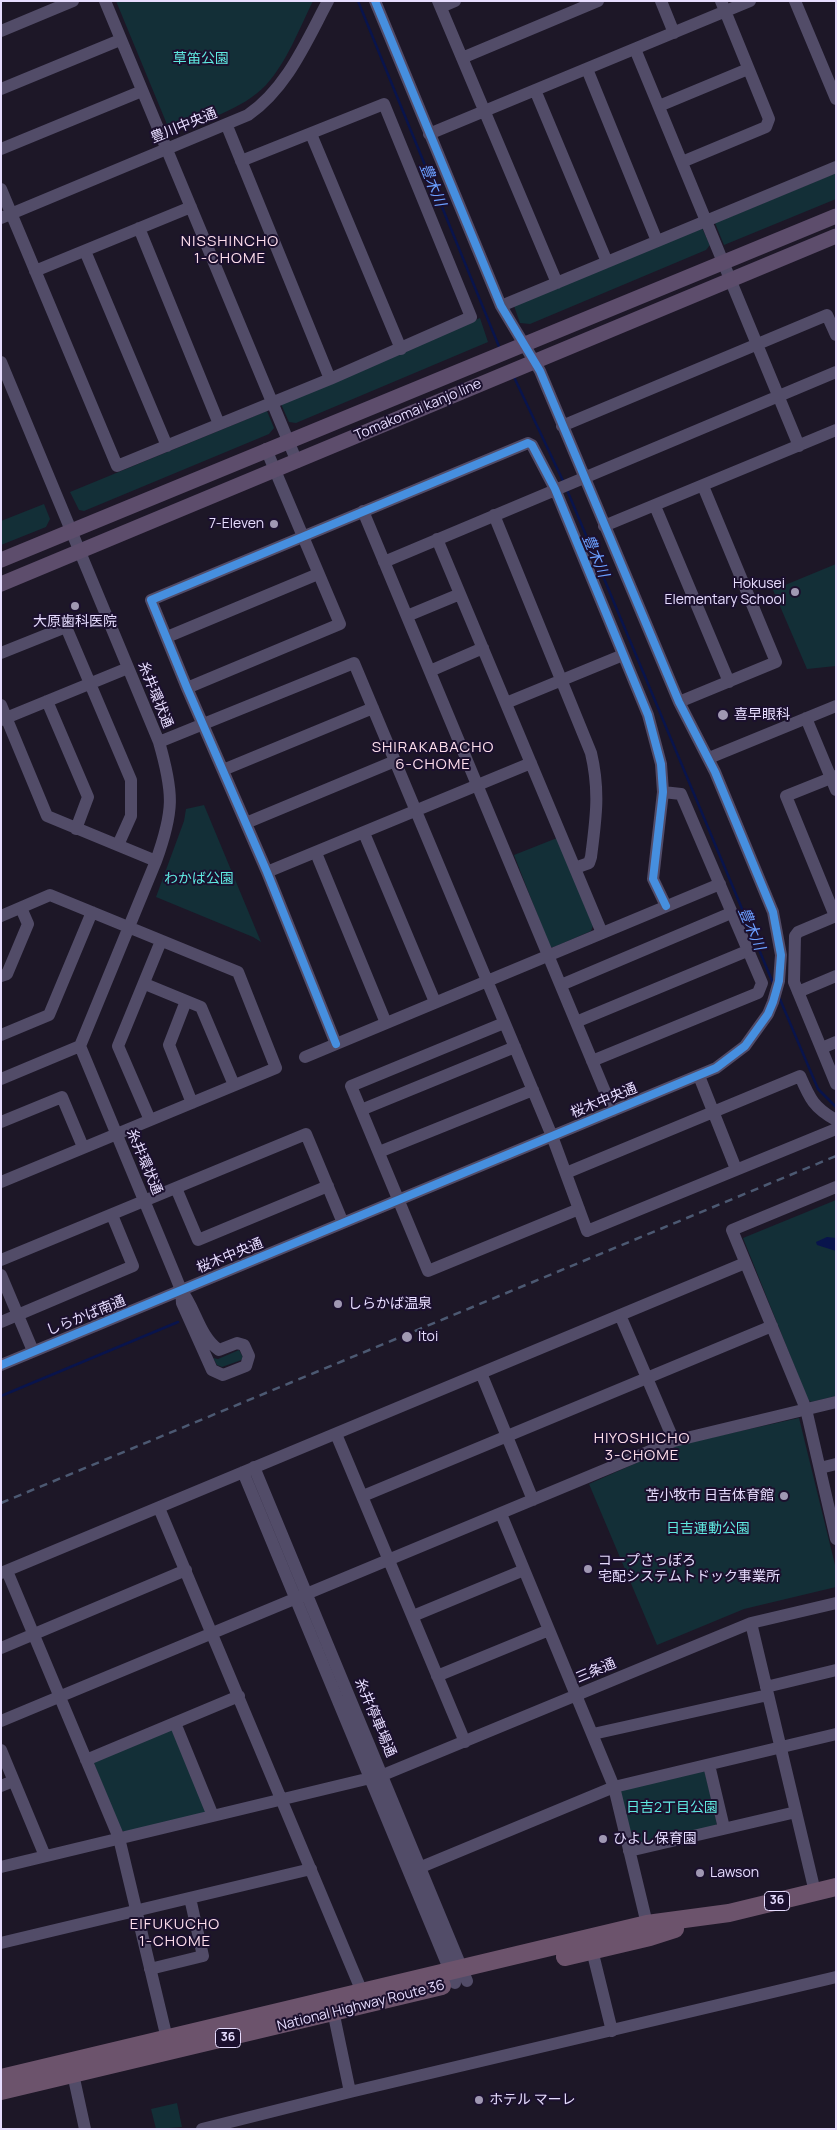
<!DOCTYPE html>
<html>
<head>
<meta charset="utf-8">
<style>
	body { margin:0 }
	#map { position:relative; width:837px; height:2130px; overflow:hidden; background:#1d1727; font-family:Manrope,sans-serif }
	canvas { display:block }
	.frame { position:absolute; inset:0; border:2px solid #e7ddff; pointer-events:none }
</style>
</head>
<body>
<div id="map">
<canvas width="837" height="2130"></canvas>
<div class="frame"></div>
</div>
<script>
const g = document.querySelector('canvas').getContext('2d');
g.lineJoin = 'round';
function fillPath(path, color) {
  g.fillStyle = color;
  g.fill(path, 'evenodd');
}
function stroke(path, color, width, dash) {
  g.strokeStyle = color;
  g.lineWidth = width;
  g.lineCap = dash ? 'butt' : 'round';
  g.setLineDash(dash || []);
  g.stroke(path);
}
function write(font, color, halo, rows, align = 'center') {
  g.font = font + ' Manrope,"Noto Sans JP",sans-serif';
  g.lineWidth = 4;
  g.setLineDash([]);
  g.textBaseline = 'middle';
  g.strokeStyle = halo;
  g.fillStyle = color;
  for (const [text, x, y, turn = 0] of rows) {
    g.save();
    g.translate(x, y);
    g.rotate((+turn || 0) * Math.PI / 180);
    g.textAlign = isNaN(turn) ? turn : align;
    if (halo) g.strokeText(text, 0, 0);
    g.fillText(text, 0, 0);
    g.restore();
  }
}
const green = new Path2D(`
	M116,1h197c-14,28 -26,61 -47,84 -24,25 -64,36 -95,49z
	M836,173v26l-112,46 -9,-22z
	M702,228l8,17 -4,5 -176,74 -10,-1 -6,-17z
	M480,318l8,24 -192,81 -7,-1 -8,-18z
	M267,411l7,17 -5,6 -185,77 -5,-1 -9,-18z
	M44,504l6,15 -4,8 -45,18v-24z
	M836,564v102l-29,3 -34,-79z
	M204,805l57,137 -8,-5 -97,-40 28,-76 2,-12z
	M557,838l36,88 -2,5 -37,16h-4l-36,-92z
	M836,1200v196l-25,6 -3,-2 -65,-162z
	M239,1350l5,9 -22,8 -5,-2 -4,-7 5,1z
	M799,1418l37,151v18l-92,22 -87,36 -68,-161 88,-39z
	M171,1728l35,81 -1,4 -80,19 -4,-2 -28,-69z
	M702,1771l3,1 12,51 -2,4 -79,19 -4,-2 -12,-51 1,-3z
	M177,2103l5,24 -26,2 -5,-20z`);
const water = new Path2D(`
	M827,1237l9,1v13l-19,-6 -1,-3z`);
const stream = new Path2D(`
	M358,1l142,348
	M514,377l50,106
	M567,490l206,493
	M779,997l39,92 18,18
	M1,1396l177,-74`);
const minor = new Path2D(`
	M105,1l192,461
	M438,1l119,282
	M661,1l13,32
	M795,1l41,98
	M441,7l14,-6
	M1,31l72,-30
	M635,49l164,397
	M462,58l136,-57
	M587,69l70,172
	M1,89l119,-49
	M535,90l72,172
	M659,106l89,-37
	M227,126l103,253
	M311,134l90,215
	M429,134l321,-133
	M1,149l141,-58
	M682,162l84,-35 3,-8 -48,-118
	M1,189l116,277 213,-87 141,-62 -87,-213 -143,57
	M1,218l247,-103c39,-27 58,-73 80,-114
	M139,228l80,196
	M85,251l82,195
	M35,271l156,-64
	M501,306l335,-139
	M1,362l158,380c15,52 15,69 -3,119l-76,185 -79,33
	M562,426l265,-111 9,20
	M655,506l74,176
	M363,511l250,600
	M494,515l97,238c9,38 5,65 0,104l-2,6 -14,5
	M604,526l232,-96
	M437,539l165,394
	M384,562l452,-190
	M407,616l53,-22
	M167,637l151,-63
	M1,653l65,-26 65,153v36l-13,29
	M430,671l53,-23
	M187,688l153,-64 -74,-175
	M47,701l41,96 -12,32
	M679,702l97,-40 -73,-176
	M506,703l117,-48
	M1,705l46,111 109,45
	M806,718l30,72
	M1,720l127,-52
	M159,742l195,-79 198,473 35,95 249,-102
	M709,758l127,-52
	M223,770l150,-62
	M246,823l149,-62
	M364,833l71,169
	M316,853l70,170
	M267,872l264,-109
	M1,916l49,-21 188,77 38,96 -275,114
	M835,916l-49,-120 50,-20
	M836,916l-38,16 -3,4 -1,46 42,102
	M1,976l6,-2 21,-50 -7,-16
	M145,984l56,23 33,78
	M561,985l170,-72
	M798,992l38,-16
	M186,1001l-17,44 23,58
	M576,1022l171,-71
	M504,1023l-153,63 77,185 151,-62
	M1,1035l48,-20 43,-103
	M336,1044l-69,-172 -80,-184 -36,-88 377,-157 4,2 23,44 93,226 13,49 2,28 -10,87 13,27
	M80,1046l95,229 6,15 1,13 30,67 11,5 23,-9 3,-10 -5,-11 -7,-2 -18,7c-20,-14 -23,-41 -38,-60
	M822,1048l14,-6
	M305,1057l415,-173
	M592,1061l166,-68 4,-10 -81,-189 -18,-2
	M699,1076l37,93
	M361,1110l154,-63
	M150,1120l-32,-74 43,-105
	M1,1122l61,-25 21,50
	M379,1152l154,-62
	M566,1173l234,-97c10,23 14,32 36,44
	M836,1187l-104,43 74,179 30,130
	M176,1188l22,52 130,-54
	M1,1260l305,-126 37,89
	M1,1275l32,76
	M620,1315l54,126
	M1,1322l132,-56 -21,-51
	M1,1365l715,-297 29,-22 23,-32 5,-12 6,-21 2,-26 -8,-43 -58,-140 -36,-70 -139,-331 -39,-65 -126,-305
	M481,1373l52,127
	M336,1434l129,308
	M254,1467l213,514
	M820,1468l16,-4
	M243,1472l212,511
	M363,1496l409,-170
	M159,1508l206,491
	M501,1514l113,273 33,137
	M7,1571l112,267 50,209
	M1,1573l744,-310
	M413,1616l111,-46
	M751,1623l64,269
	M1,1648l185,-78
	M437,1676l112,-46
	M766,1687l70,-17
	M1,1721l673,-280 162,-39
	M175,1723l38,93
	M593,1734l175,-39
	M1,1750l44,106
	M86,1760l153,-64
	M709,1765l15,63
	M1,1786l12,-5
	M629,1851l167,-39
	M1,1867l382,-92 368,-152 85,-20
	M414,1870l200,-83 222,-53
	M1,1943l310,-74
	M592,1950l20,81
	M150,1969l53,-13 -13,-58
	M73,2074l12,55
	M350,2092l486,-115
	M202,2129l148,-37 -18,-86`);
const major = new Path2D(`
	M1,560l835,-344
	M1,584l835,-348`);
const highway = new Path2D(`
	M565,1957l85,-20 25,-8
	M1,2078l646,-154 82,-11 107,-26
	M1,2091l441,-105`);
const rail = new Path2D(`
	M1,1503l835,-347`);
const cycleway = new Path2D(`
	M336,1044l-69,-172 -80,-184 -36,-88 377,-157 4,2 23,44 93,226 13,49 2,28 -10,87 13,27
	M1,1365l715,-297 29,-22 23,-32 5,-12 6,-21 2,-26 -8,-43 -58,-140 -36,-70 -139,-331 -39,-65 -126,-305`);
const markers = [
	[274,524,5,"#a098b3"],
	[795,592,5,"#a098b3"],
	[75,606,5,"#a098b3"],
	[723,715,6,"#a098b3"],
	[338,1304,5,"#a098b3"],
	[407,1337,6,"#a098b3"],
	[784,1496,5,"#a098b3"],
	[588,1569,5,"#a098b3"],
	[603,1839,5,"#a098b3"],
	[700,1873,5,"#a098b3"],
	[479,2100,5,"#a098b3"]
];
const shields = [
	[777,1901,25],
	[228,2038,25]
];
const shieldNames = [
	["36",777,1901],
	["36",228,2038]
];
const parkNames = [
	["草笛公園",201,59],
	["わかば公園",199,879],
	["日吉運動公園",708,1529],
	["日吉2丁目公園",672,1808]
];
const streetNames = [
	["豊川中央通",184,126,-22],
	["Tomakomai kanjo line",418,410,-23],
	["糸井環状通",155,695,68],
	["桜木中央通",604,1101,-22],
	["糸井環状通",144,1162,67],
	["桜木中央通",230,1256,-22],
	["しらかば南通",86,1316,-22],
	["三条通",596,1671,-23],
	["糸井停車場通",375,1718,67],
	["National Highway Route 36",361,2006,-14]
];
const poiNames = [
	["7-Eleven",264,524,"right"],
	["Hokusei",785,584,"right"],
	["Elementary School",785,600,"right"],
	["大原歯科医院",75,622,"center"],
	["喜早眼科",734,715],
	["しらかば温泉",348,1304],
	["Itoi",418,1337],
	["苫小牧市 日吉体育館",774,1496,"right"],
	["コープさっぽろ",598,1561],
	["宅配システムトドック事業所",598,1577],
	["ひよし保育園",613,1839],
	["Lawson",710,1873],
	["ホテル マーレ",489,2100]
];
const waterNames = [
	["豊木川",432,185,68],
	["豊木川",595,556,67],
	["豊木川",751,929,67]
];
const neighbourhoodNames = [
	["NISSHINCHO",230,242],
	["1-CHOME",230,259],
	["SHIRAKABACHO",433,748],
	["6-CHOME",433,765],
	["HIYOSHICHO",642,1439],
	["3-CHOME",642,1456],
	["EIFUKUCHO",175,1925],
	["1-CHOME",175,1942]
];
fillPath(green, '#132f37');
fillPath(water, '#09144c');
stroke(stream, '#09144c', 2.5);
stroke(minor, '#524c68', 12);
stroke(major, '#5d4d6c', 15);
stroke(highway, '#6c536c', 18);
stroke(rail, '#4c5972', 2.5, [8, 6]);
stroke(cycleway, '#468fdf', 8);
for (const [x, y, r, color] of markers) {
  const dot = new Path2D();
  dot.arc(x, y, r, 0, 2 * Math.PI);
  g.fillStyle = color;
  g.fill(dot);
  stroke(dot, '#1b102e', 2);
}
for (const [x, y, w] of shields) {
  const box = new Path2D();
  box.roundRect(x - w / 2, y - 9.5, w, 19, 4);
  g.fillStyle = '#1b102e';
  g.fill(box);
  stroke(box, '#e7ddff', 1);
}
write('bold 12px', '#e7ddff', null, shieldNames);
write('14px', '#5fe9e0', '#1b102e', parkNames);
write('14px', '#e7ddff', '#1b102e', streetNames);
write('14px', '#e7ddff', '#1b102e', poiNames, 'left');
write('italic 15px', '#6b9fff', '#1b102e', waterNames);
g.letterSpacing = '1px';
write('15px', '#ffdfed', '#1b102e', neighbourhoodNames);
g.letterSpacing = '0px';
</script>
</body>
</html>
